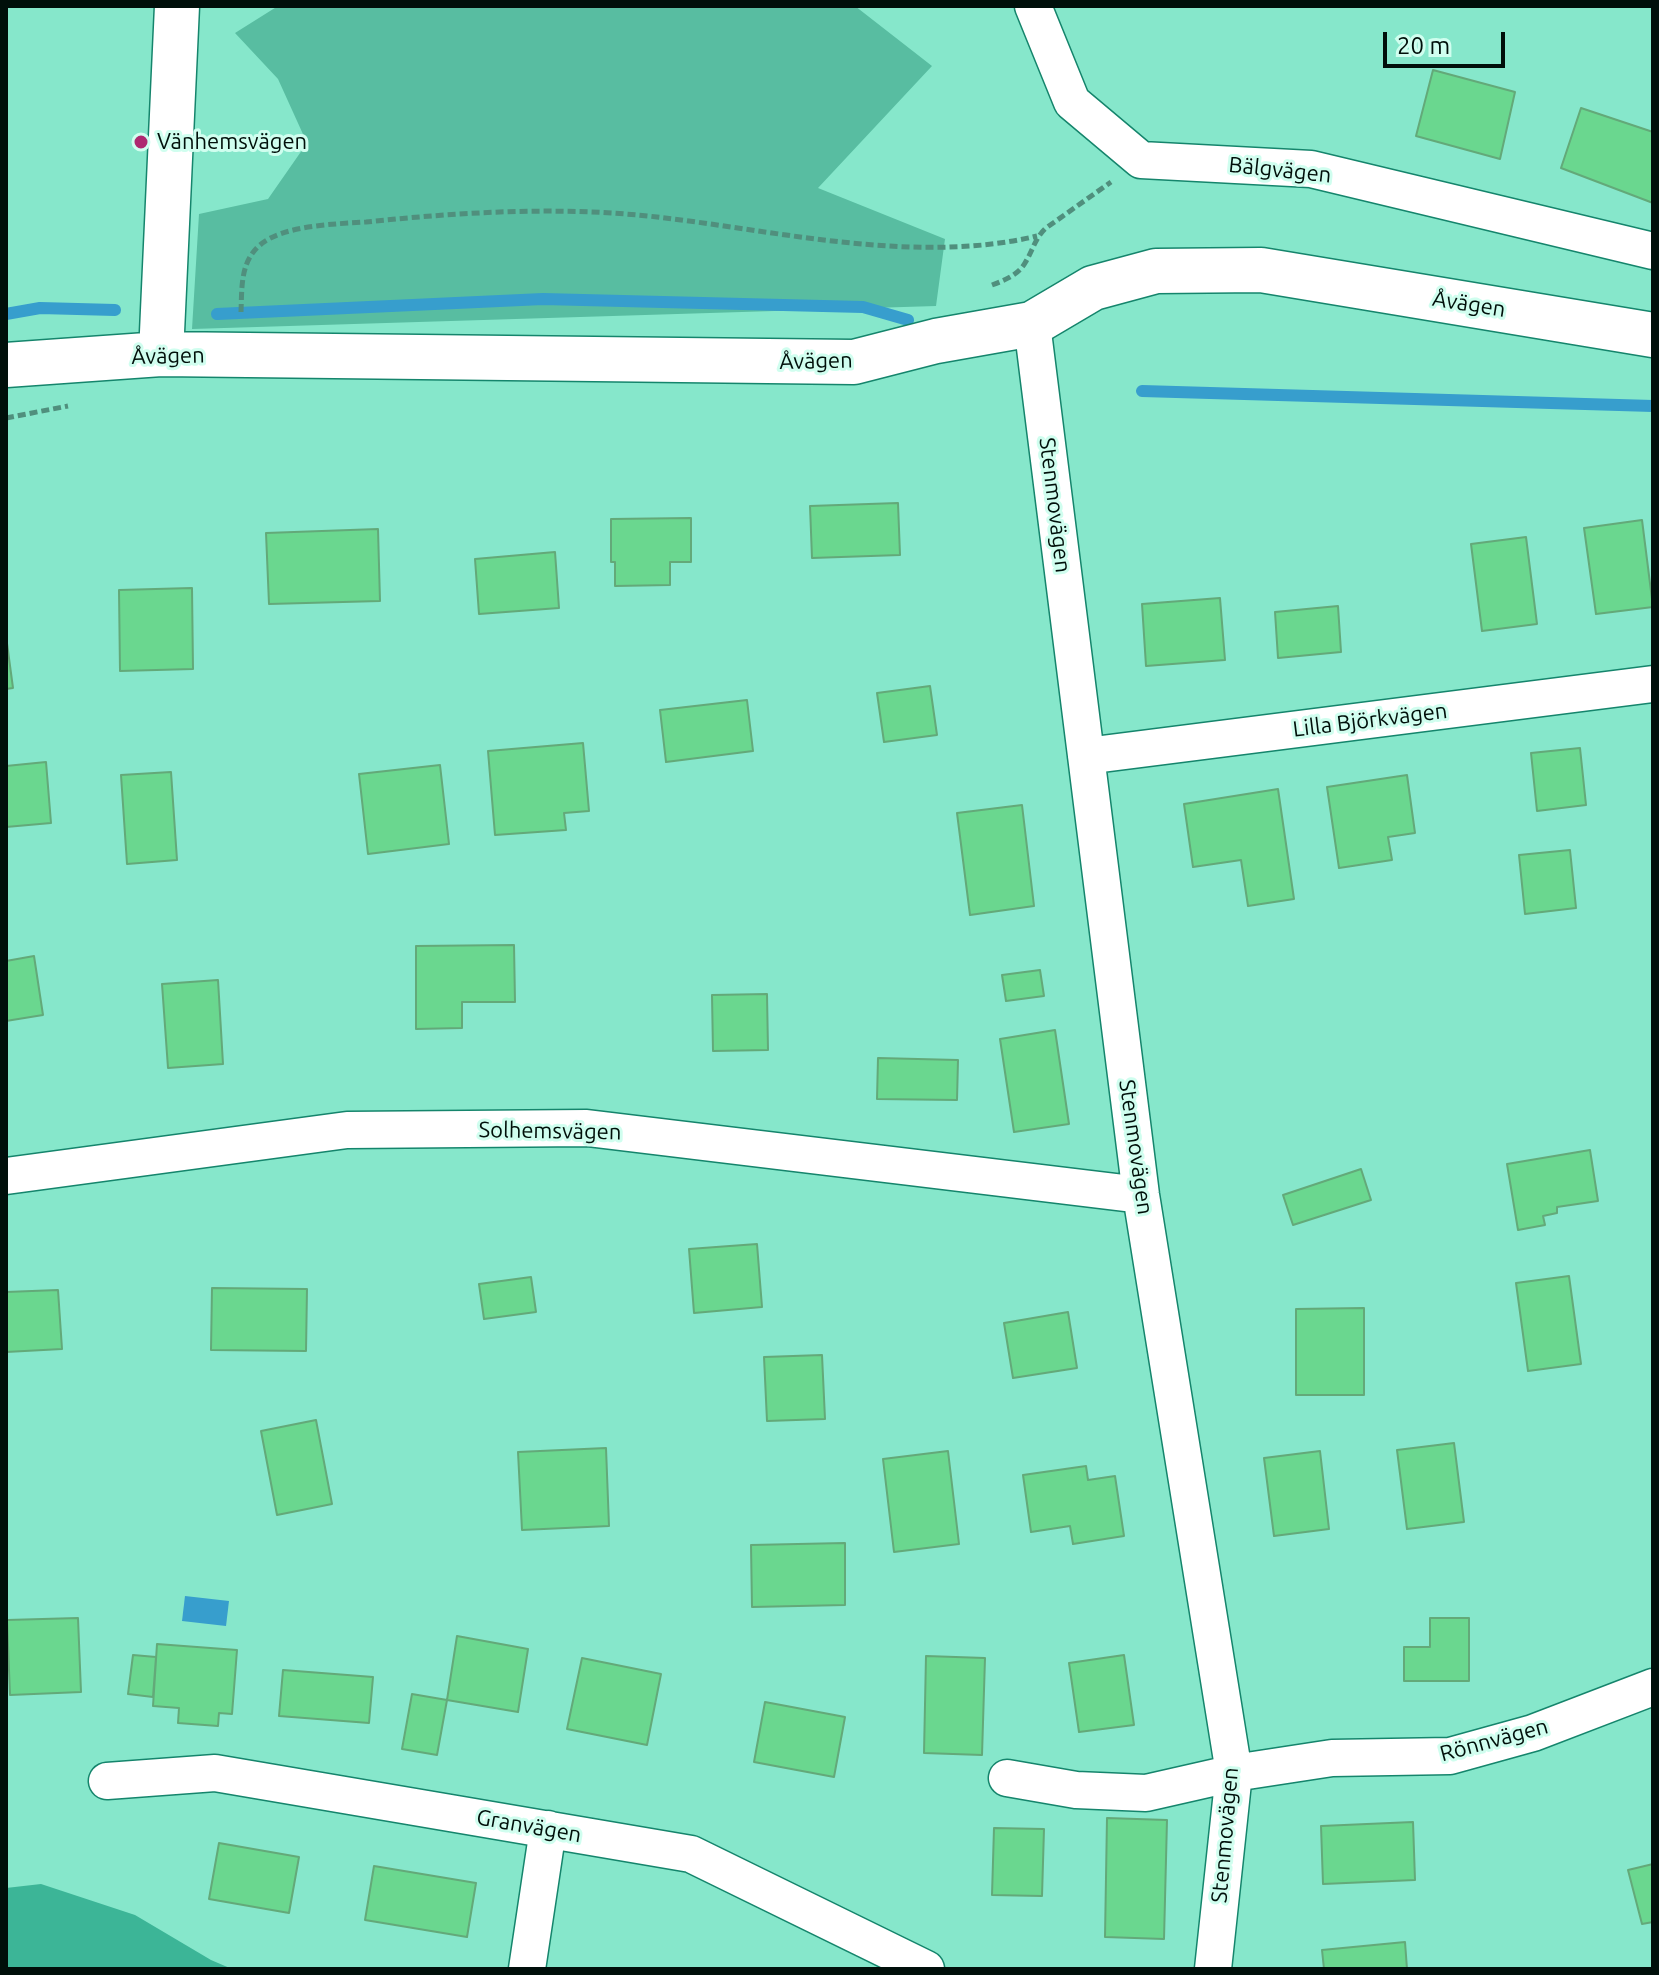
<!DOCTYPE html>
<html>
<head>
<meta charset="utf-8">
<style>
	body { margin:0 }
	#map { position:relative; width:1659px; height:1975px; overflow:hidden; background:#86e7cb; font-family:Ubuntu,sans-serif }
	canvas { display:block }
	.frame { position:absolute; inset:0; border:8px solid #000f0a; pointer-events:none }
	.scale { position:absolute; left:1383px; top:32px; width:122px; height:36px; box-sizing:border-box; border:4px solid #000f0a; border-top:0; padding-left:10px; font-size:24px; line-height:28px; white-space:nowrap; color:#000f0a; -webkit-text-stroke:6px #d0feef; paint-order:stroke }
</style>
</head>
<body>
<div id="map">
<canvas width="1659" height="1975"></canvas>
<div class="frame"></div>
<div class="scale">20 m</div>
</div>
<script>
const g = document.querySelector('canvas').getContext('2d');
g.lineJoin = 'round';
function fillPath(path, color) {
  g.fillStyle = color;
  g.fill(path, 'evenodd');
}
function stroke(path, color, width, dash) {
  g.strokeStyle = color;
  g.lineWidth = width;
  g.lineCap = dash ? 'butt' : 'round';
  g.setLineDash(dash || []);
  g.stroke(path);
}
function write(font, color, halo, rows, align = 'center') {
  g.font = font + ' Ubuntu,sans-serif';
  g.lineWidth = 6;
  g.setLineDash([]);
  g.textBaseline = 'middle';
  g.strokeStyle = halo;
  g.fillStyle = color;
  for (const [text, x, y, turn = 0] of rows) {
    g.save();
    g.translate(x, y);
    g.rotate((+turn || 0) * Math.PI / 180);
    g.textAlign = isNaN(turn) ? turn : align;
    if (halo) g.strokeText(text, 0, 0);
    g.fillText(text, 0, 0);
    g.restore();
  }
}
const green = new Path2D(`
	M278,6h577l77,60 -114,122 127,51 -9,67 -744,23 7,-115 69,-15 39,-56 -29,-64 -43,-46z`);
const forest = new Path2D(`
	M41,1884l94,31 76,45 21,9h-226v-81z`);
const water = new Path2D(`
	M185,1596l44,5 -3,25 -44,-5z`);
const stream = new Path2D(`
	M6,314l34,-6 75,2
	M217,314l326,-15 320,8 45,13
	M1142,391l511,15`);
const building = new Path2D(`
	M1433,70l82,22 -15,67 -84,-23z
	M1581,108l72,24v71l-92,-35z
	M898,503l2,52 -88,3 -2,-52z
	M691,518v44h-21v23l-55,1v-24h-4v-43z
	M1642,520l11,87 -57,7 -12,-86z
	M378,529l2,72 -111,3 -3,-71z
	M1526,537l11,87 -55,7 -11,-87z
	M555,552l4,56 -80,6 -4,-55z
	M192,588l1,81 -73,2 -1,-81z
	M1220,598l5,62 -79,6 -4,-62z
	M1338,606l3,46 -63,6 -3,-46z
	M6,636l7,52 -7,1z
	M930,686l7,49 -53,7 -7,-49z
	M747,700l6,51 -87,11 -6,-52z
	M583,743l6,68 -25,2 2,17 -71,5 -7,-84z
	M1580,748l6,57 -49,6 -6,-58z
	M46,762l5,61 -45,4v-61z
	M440,765l9,79 -81,10 -9,-80z
	M171,772l6,88 -50,4 -6,-89z
	M1407,775l8,58 -27,4 4,23 -53,8 -12,-81z
	M1278,789l16,110 -46,7 -7,-46 -48,7 -9,-63z
	M1022,805l12,101 -64,9 -13,-102z
	M1570,850l6,58 -51,6 -6,-59z
	M514,945l1,57h-53v26l-46,1v-83z
	M34,956l9,59 -37,6v-60z
	M1040,970l4,26 -38,5 -4,-26z
	M218,980l5,84 -55,4 -6,-84z
	M767,994l1,56 -55,1 -1,-56z
	M1055,1030l14,94 -55,8 -14,-93z
	M878,1058l80,2 -1,40 -80,-1z
	M1590,1150l8,51 -41,6v6l-14,3 2,9 -27,5 -11,-66z
	M1361,1169l10,31 -78,25 -10,-30z
	M757,1244l5,63 -68,6 -5,-64z
	M1569,1276l12,88 -53,7 -12,-88z
	M531,1277l5,35 -52,7 -5,-35z
	M212,1288l95,1 -1,62 -95,-1z
	M58,1290l4,59 -56,3v-60z
	M1364,1308v87h-68v-86z
	M1068,1312l9,56 -64,10 -9,-55z
	M822,1355l3,64 -58,2 -3,-64z
	M316,1420l16,84 -55,11 -16,-84z
	M1454,1443l10,79 -57,7 -10,-79z
	M606,1448l3,78 -87,4 -4,-78z
	M948,1451l11,93 -65,8 -11,-93z
	M1320,1451l9,78 -55,7 -10,-78z
	M1086,1466l2,14 27,-4 9,60 -51,8 -3,-18 -39,6 -8,-57z
	M845,1543v62l-93,2 -1,-62z
	M78,1618l3,74 -71,3 -3,-75z
	M1430,1618h39v63h-65v-34h26z
	M457,1636l71,13 -10,63 -71,-12z
	M157,1644l80,6 -5,64 -13,-1 -1,13 -40,-3 1,-15 -26,-2z
	M133,1655l23,2 -3,40 -25,-3z
	M1124,1655l10,70 -55,7 -10,-69z
	M926,1656l59,2 -3,97 -58,-2z
	M582,1658l79,16 -14,71 -80,-16z
	M283,1670l90,7 -4,46 -90,-7z
	M412,1694l35,6 -10,55 -35,-6z
	M765,1702l80,15 -11,60 -80,-15z
	M1107,1818l60,2 -3,119 -59,-2z
	M1413,1822l2,58 -92,4 -2,-58z
	M994,1828l50,1 -2,67 -50,-1z
	M219,1843l80,14 -10,56 -80,-14z
	M1653,1864v58l-11,2 -14,-54z
	M374,1866l102,17 -9,54 -102,-17z
	M1405,1942l2,27h-83l-2,-19z`);
const path = new Path2D(`
	M992,285c13,-5 26,-10 33,-22 8,-13 10,-25 21,-35l65,-46
	M241,312c1,-24 -1,-50 19,-67 23,-20 76,-21 106,-23 96,-10 195,-16 291,-5 122,14 260,48 380,19
	M6,418l62,-12`);
const street = new Path2D(`
	M1033,6l39,96 69,58 170,9 342,82
	M1032,324l109,871 93,578 -21,196
	M1086,756l567,-72
	M6,1176l341,-46 240,-2 554,67
	M1007,1778l69,12 70,3 88,-20 98,-15 118,-2 83,-23 120,-46
	M107,1781l108,-8 476,81 235,115
	M527,1969l21,-140`);
const secondary = new Path2D(`
	M161,354l16,-348
	M6,365l155,-11 693,8 82,-21 96,-17 61,-36 63,-17 105,-1 392,65`);
const markers = [
	[141,142,8,"#ae2970"]
];
const poiNames = [
	["Vänhemsvägen",157,142]
];
const streetNames = [
	["Bälgvägen",1280,170,6],
	["Åvägen",1469,304,9],
	["Åvägen",168,356,-1],
	["Åvägen",816,361,-1],
	["Stenmovägen",1055,505,83],
	["Lilla Björkvägen",1370,720,-7],
	["Solhemsvägen",550,1131,1],
	["Stenmovägen",1136,1147,82],
	["Rönnvägen",1494,1740,-15],
	["Granvägen",529,1826,10],
	["Stenmovägen",1225,1835,-85]
];
fillPath(green, '#58bda1');
fillPath(forest, '#3cb597');
fillPath(water, '#379ecd');
stroke(stream, '#379ecd', 12);
fillPath(building, '#6ad78f');
stroke(building, '#63a979', 2);
stroke(street, '#15856c', 39);
stroke(secondary, '#15856c', 47);
stroke(path, '#508f7d', 5, [8, 4]);
stroke(street, '#fff', 36);
stroke(secondary, '#fff', 44);
for (const [x, y, r, color] of markers) {
  const dot = new Path2D();
  dot.arc(x, y, r, 0, 2 * Math.PI);
  g.fillStyle = color;
  g.fill(dot);
  stroke(dot, '#d0feef', 3);
}
write('22px', '#000f0a', '#d0feef', poiNames, 'left');
write('22px', '#000f0a', '#d0feef', streetNames);
</script>
</body>
</html>
